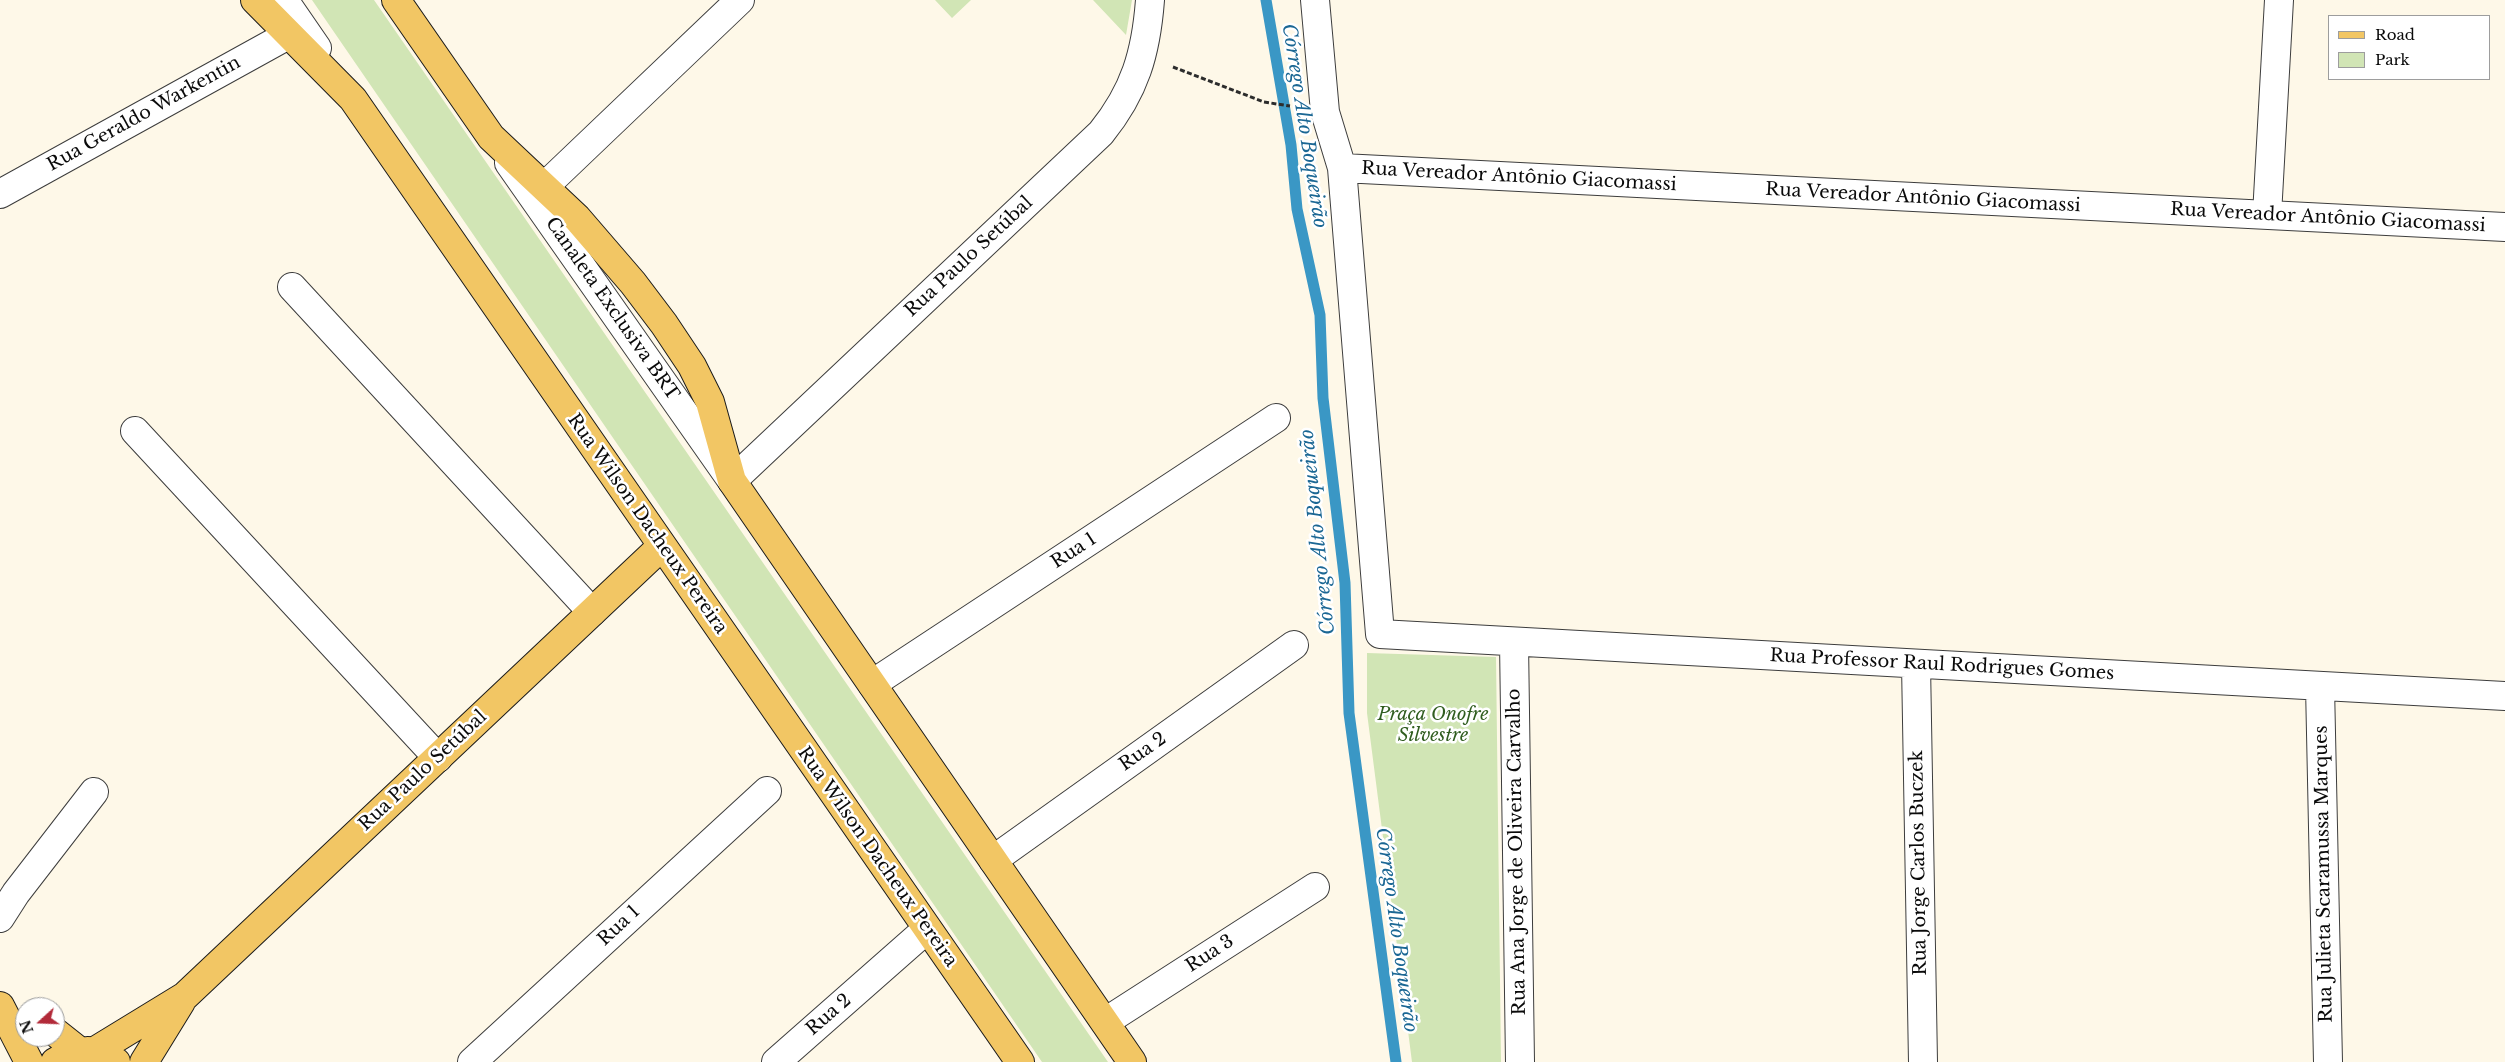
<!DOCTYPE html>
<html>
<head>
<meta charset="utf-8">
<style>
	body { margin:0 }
	#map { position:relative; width:2505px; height:1062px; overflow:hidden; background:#fef8e8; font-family:"Libre Baskerville",serif }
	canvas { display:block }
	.legend { position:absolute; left:2328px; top:15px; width:162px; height:65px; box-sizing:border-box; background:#fff; border:1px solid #9d9d9d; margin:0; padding:6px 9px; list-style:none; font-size:15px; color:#0a0a0a }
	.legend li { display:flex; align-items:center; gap:10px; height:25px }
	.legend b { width:25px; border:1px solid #9d9d9d }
	.north { position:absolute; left:15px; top:997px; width:50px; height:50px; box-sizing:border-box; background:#fff; border:1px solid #9d9d9d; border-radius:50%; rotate:250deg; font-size:14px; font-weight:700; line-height:20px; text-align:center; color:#0a0a0a }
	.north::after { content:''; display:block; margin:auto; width:18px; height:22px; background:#b22a39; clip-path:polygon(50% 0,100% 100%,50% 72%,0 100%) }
</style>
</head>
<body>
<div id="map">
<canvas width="2505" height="1062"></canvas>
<ul class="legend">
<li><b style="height:6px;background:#f2c664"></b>Road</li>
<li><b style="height:14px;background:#d1e5b5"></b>Park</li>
</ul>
<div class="north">N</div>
</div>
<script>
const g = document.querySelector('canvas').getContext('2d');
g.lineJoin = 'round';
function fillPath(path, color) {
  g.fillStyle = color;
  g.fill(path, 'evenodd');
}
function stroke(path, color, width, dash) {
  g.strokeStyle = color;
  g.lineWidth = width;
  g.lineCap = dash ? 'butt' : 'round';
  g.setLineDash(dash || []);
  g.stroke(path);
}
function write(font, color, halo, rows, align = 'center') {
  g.font = font + ' "Libre Baskerville",serif';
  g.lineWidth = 5;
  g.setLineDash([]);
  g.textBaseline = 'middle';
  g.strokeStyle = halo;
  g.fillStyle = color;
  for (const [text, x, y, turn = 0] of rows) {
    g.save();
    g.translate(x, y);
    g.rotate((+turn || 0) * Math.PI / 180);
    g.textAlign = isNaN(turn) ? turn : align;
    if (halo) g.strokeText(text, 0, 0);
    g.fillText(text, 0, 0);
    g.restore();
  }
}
const green = new Path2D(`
	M312,0h62l734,1062h-66z
	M935,0h36l-19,18z
	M1093,0h39l-6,35z
	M1367,653l129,4 5,405h-89l-45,-349z`);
const stream = new Path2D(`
	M1266,0l25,145 6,64 23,106 3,83 22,185 4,130 47,349`);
const path = new Path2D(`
	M1173,67l91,35 26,4`);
const minor = new Path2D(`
	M284,0l33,48
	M1315,0l10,112 17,56 38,466 1125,62
	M509,163l223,318 369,-348c34,-42 45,-80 49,-133
	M1342,168l1163,59
	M545,186l195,-186
	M0,194l288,-159
	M2267,215l12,-215
	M292,287l300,325
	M135,431l303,327
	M1514,642l6,420
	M1916,664l7,398
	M872,684l404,-266
	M2320,686l8,376
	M993,860l301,-215
	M0,918l16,-25 78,-101
	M1105,1022l210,-135
	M472,1062l295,-271
	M776,1062l151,-133`);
const major = new Path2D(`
	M255,0l98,99 667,963
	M396,0l95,137 86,81 56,65 31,41 28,42 18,36 22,79 400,581
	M0,1006l29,56
	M55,1032l24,19
	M95,1051l90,-55 477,-450
	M55,1062c19,-13 43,-16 61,0
	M144,1062l37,-60`);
const streetNames = [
	["Rua Geraldo Warkentin",144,114,-29],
	["Rua Vereador Antônio Giacomassi",1519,177,3],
	["Rua Vereador Antônio Giacomassi",1923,198,3],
	["Rua Vereador Antônio Giacomassi",2328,218,3],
	["Rua Paulo Setúbal",969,257,-43],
	["Canaleta Exclusiva BRT",612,309,55],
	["Rua Wilson Dacheux Pereira",647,524,55],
	["Rua 1",1074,551,-33],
	["Rua Professor Raul Rodrigues Gomes",1942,665,3],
	["Rua 2",1143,752,-35],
	["Rua Paulo Setúbal",423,771,-43],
	["Rua Ana Jorge de Oliveira Carvalho",1517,852,-91],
	["Rua Wilson Dacheux Pereira",877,857,55],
	["Rua Jorge Carlos Buczek",1919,863,-91],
	["Rua Julieta Scaramussa Marques",2324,874,-91],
	["Rua 1",619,926,-43],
	["Rua 3",1210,954,-33],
	["Rua 2",829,1015,-41]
];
const parkNames = [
	["Praça Onofre",1433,715],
	["Silvestre",1433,736]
];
const waterNames = [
	["Córrego Alto Boqueirão",1304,126,81],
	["Córrego Alto Boqueirão",1318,532,-96],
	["Córrego Alto Boqueirão",1396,930,82]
];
fillPath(green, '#d1e5b5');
stroke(stream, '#3a97c5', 11);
stroke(minor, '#3d3d3d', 30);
stroke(major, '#1b1b1b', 30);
stroke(path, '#2c2c2c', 3, [5, 2.5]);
stroke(minor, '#fff', 28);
stroke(major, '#f2c664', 28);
write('18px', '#0a0a0a', '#fff', streetNames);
write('italic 18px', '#305d1f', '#fff', parkNames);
write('italic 19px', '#1b6794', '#fff', waterNames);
</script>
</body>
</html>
